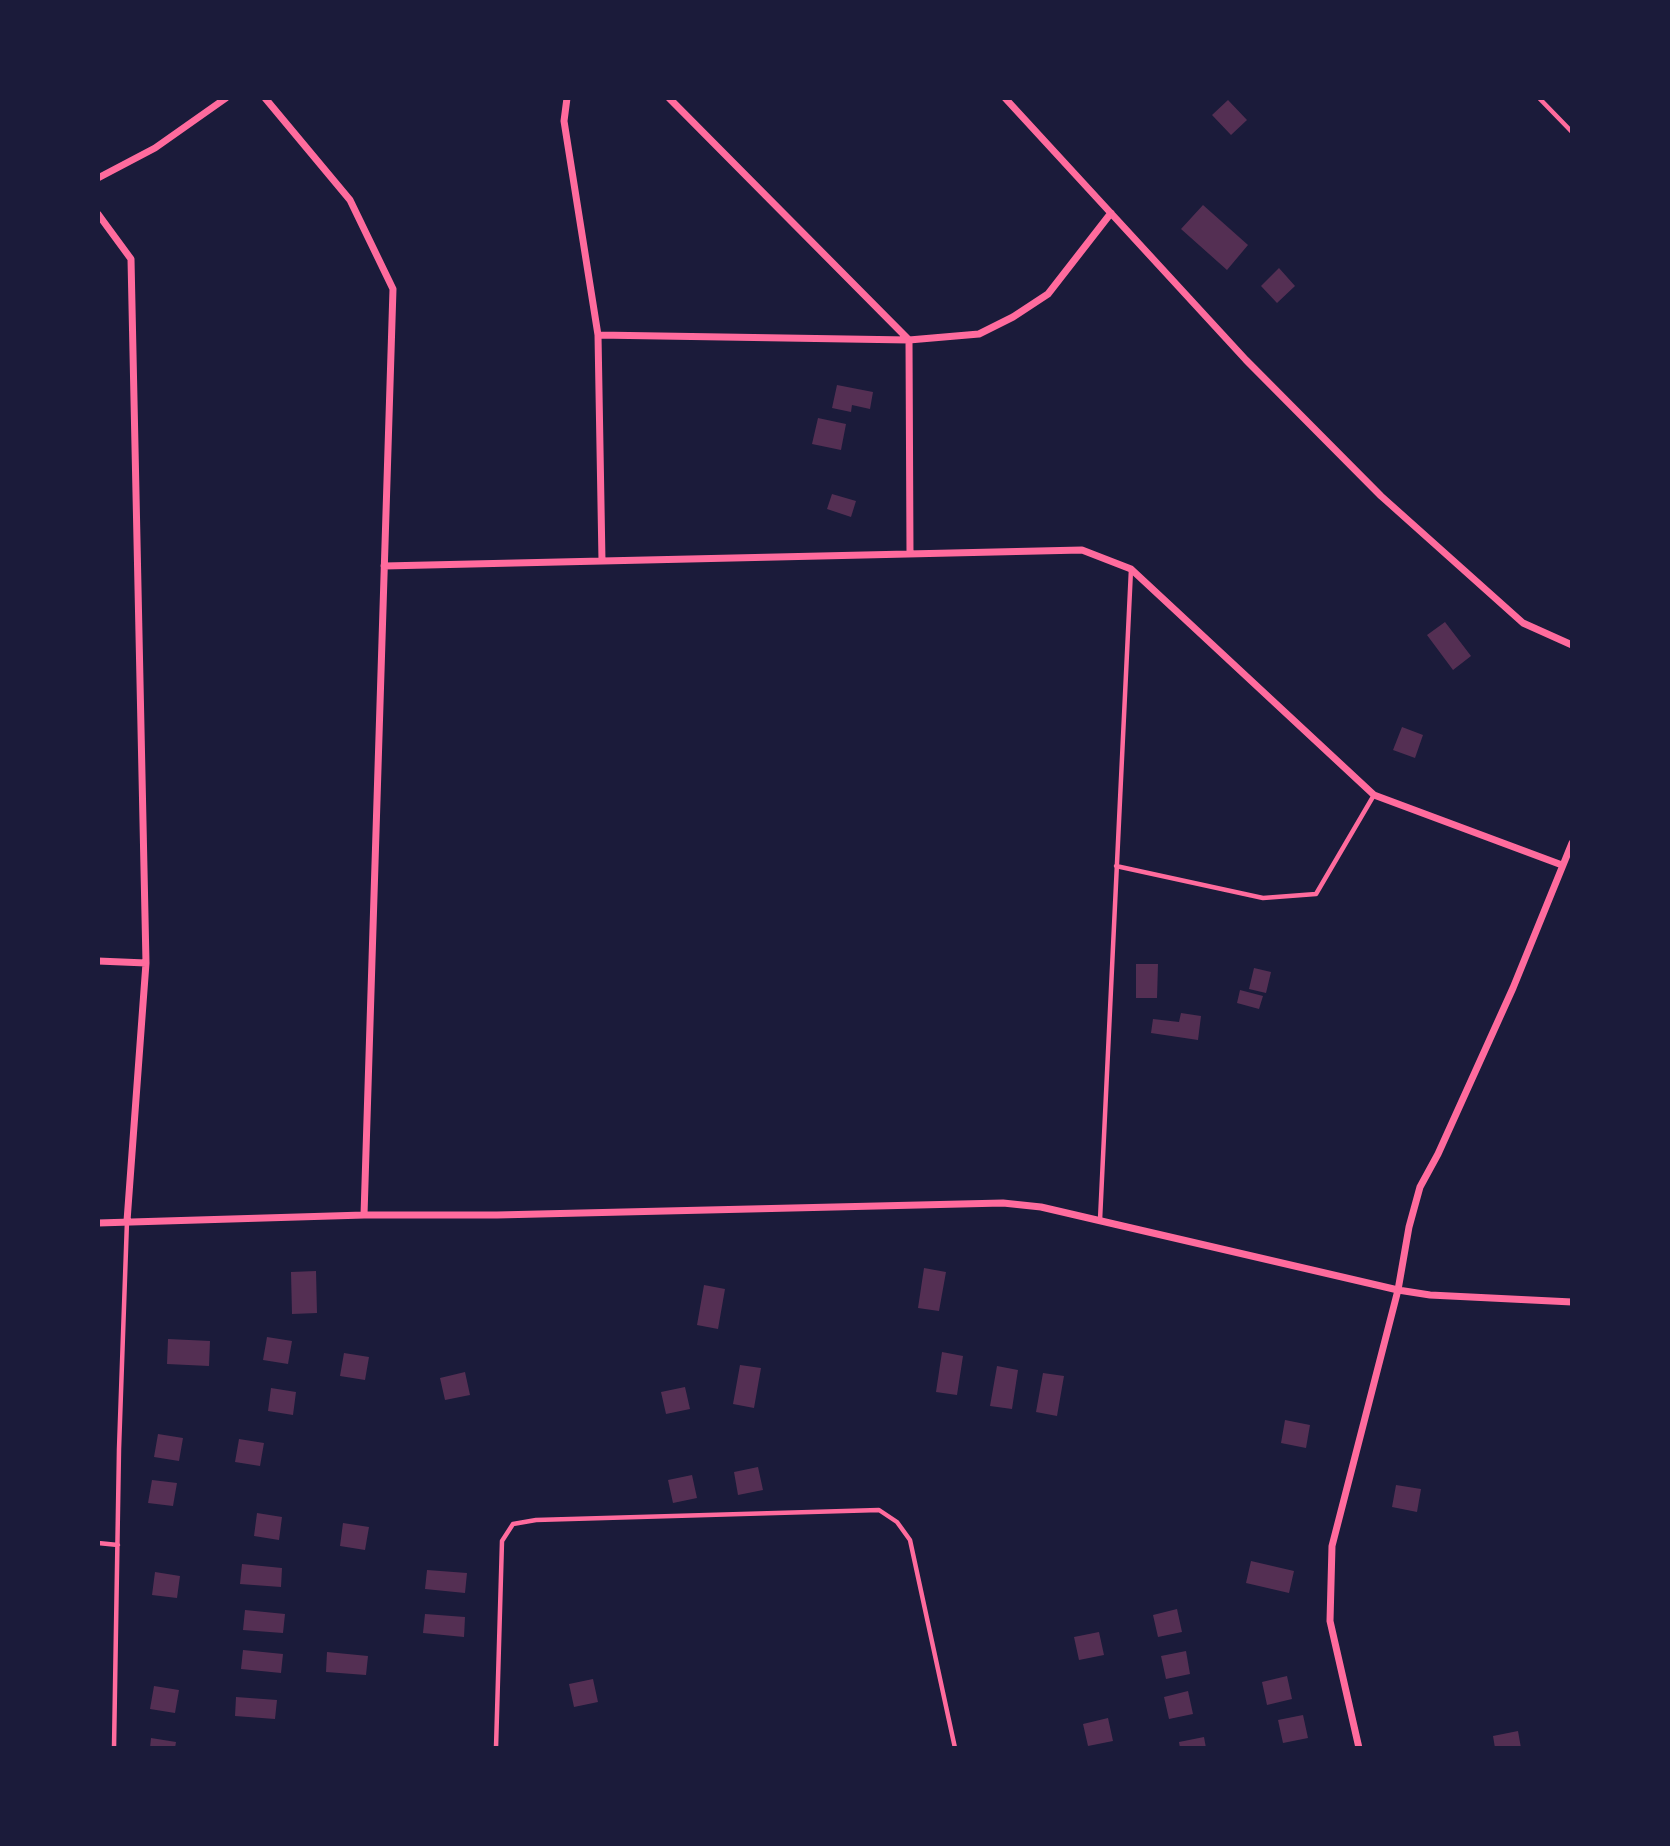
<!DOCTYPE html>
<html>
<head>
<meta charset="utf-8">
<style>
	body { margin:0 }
	#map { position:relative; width:1670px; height:1846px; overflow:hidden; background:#1b1b3a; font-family:"IBM Plex Sans",sans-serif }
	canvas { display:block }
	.frame { position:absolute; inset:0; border:100px solid #1b1b3a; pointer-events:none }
</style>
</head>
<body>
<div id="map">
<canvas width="1670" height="1846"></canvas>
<div class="frame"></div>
</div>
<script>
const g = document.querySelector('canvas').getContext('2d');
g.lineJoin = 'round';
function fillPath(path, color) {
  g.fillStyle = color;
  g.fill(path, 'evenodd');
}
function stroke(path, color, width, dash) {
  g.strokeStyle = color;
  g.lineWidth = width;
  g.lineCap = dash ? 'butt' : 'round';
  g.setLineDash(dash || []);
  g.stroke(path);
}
const building = new Path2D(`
	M1228,100l19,20 -16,15 -19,-20z
	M1203,205l45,40 -21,25 -46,-41z
	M1279,268l16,18 -18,17 -16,-17z
	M837,385l36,7 -3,17 -18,-4 -1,7 -19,-4z
	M818,418l28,6 -5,26 -29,-6z
	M832,494l24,7 -5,16 -24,-8z
	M1445,622l26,34 -18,14 -26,-35z
	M1402,727l21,8 -8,23 -22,-8z
	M1136,964h22l-1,34h-21z
	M1254,968l17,4 -5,21 -17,-4z
	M1240,990l23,6 -4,13 -22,-6z
	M1181,1013l20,3 -3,24 -47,-7 2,-14 26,3z
	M924,1268l22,4 -7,39 -21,-3z
	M316,1271l1,42 -25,1 -1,-42z
	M704,1285l21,4 -7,40 -21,-4z
	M267,1337l25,4 -4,23 -25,-4z
	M168,1339l42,2 -1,25 -42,-2z
	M942,1352l21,4 -6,39 -21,-3z
	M344,1353l25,4 -4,23 -25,-4z
	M740,1365l21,3 -7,40 -21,-4z
	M997,1366l21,4 -6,39 -22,-3z
	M465,1372l5,23 -25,5 -5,-22z
	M1043,1373l21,3 -7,40 -21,-4z
	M685,1387l5,22 -24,5 -5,-22z
	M271,1388l25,4 -3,23 -25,-4z
	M1285,1420l25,5 -4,23 -25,-5z
	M158,1434l25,4 -4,23 -25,-4z
	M239,1439l25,4 -4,23 -25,-4z
	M758,1467l5,23 -25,5 -4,-23z
	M692,1475l5,23 -24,5 -5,-23z
	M152,1480l25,3 -4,23 -25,-3z
	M1396,1485l25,4 -4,23 -25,-5z
	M257,1513l25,4 -3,23 -25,-4z
	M343,1523l26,4 -4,23 -25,-4z
	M1251,1561l43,10 -5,22 -43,-10z
	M242,1564l40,4 -1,19 -41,-3z
	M427,1570l40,3 -2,20 -40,-4z
	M155,1572l25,4 -3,22 -25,-3z
	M1177,1609l5,23 -24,5 -5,-22z
	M245,1610l40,4 -2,19 -40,-3z
	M425,1614l40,3 -1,20 -41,-4z
	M1099,1632l5,23 -25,5 -5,-23z
	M243,1650l40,4 -2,19 -40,-4z
	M1186,1651l4,23 -24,5 -5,-23z
	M327,1652l41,4 -2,19 -40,-3z
	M1287,1676l5,23 -25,6 -5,-23z
	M593,1679l5,23 -24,5 -5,-23z
	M154,1686l25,4 -4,23 -25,-4z
	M1188,1691l5,23 -24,5 -5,-22z
	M236,1697l41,3 -2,19 -40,-3z
	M1303,1715l5,23 -25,5 -5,-23z
	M1108,1718l5,23 -25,5 -5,-22z
	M1518,1731l3,17h-26l-2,-12z
	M1204,1737l2,11h-26l-1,-6z
	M151,1738l25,4 -1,6h-25z`);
const service = new Path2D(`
	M1539,98l33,34
	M1116,866l147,32 53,-4 58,-99
	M1100,1220l31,-651
	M98,1543l20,2
	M114,1748l5,-299 8,-228
	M496,1748l6,-207 11,-17 23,-4 343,-10 18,12 13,18 45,208`);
const minor = new Path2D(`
	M265,98l85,102 43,89 -29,926
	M567,98l-3,23 34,214 4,226
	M669,98l240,242 1,214
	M1005,98l241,262 135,136 142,127 49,22
	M98,178l57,-30 71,-50
	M98,214l33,45 15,704 -48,-2
	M598,335l311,5 70,-6 34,-17 35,-23 63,-81
	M384,566l698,-16 49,19 243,226 188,70
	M127,1221l19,-258
	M98,1223l266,-8h133l506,-12 38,4 357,83 32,5 142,7
	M1359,1748l-29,-127 2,-75 66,-256 11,-63 11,-40 18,-33 75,-166 59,-145`);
fillPath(building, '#542f53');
stroke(service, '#ff6b9d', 4.5);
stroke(minor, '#ff6b9d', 7);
</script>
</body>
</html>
